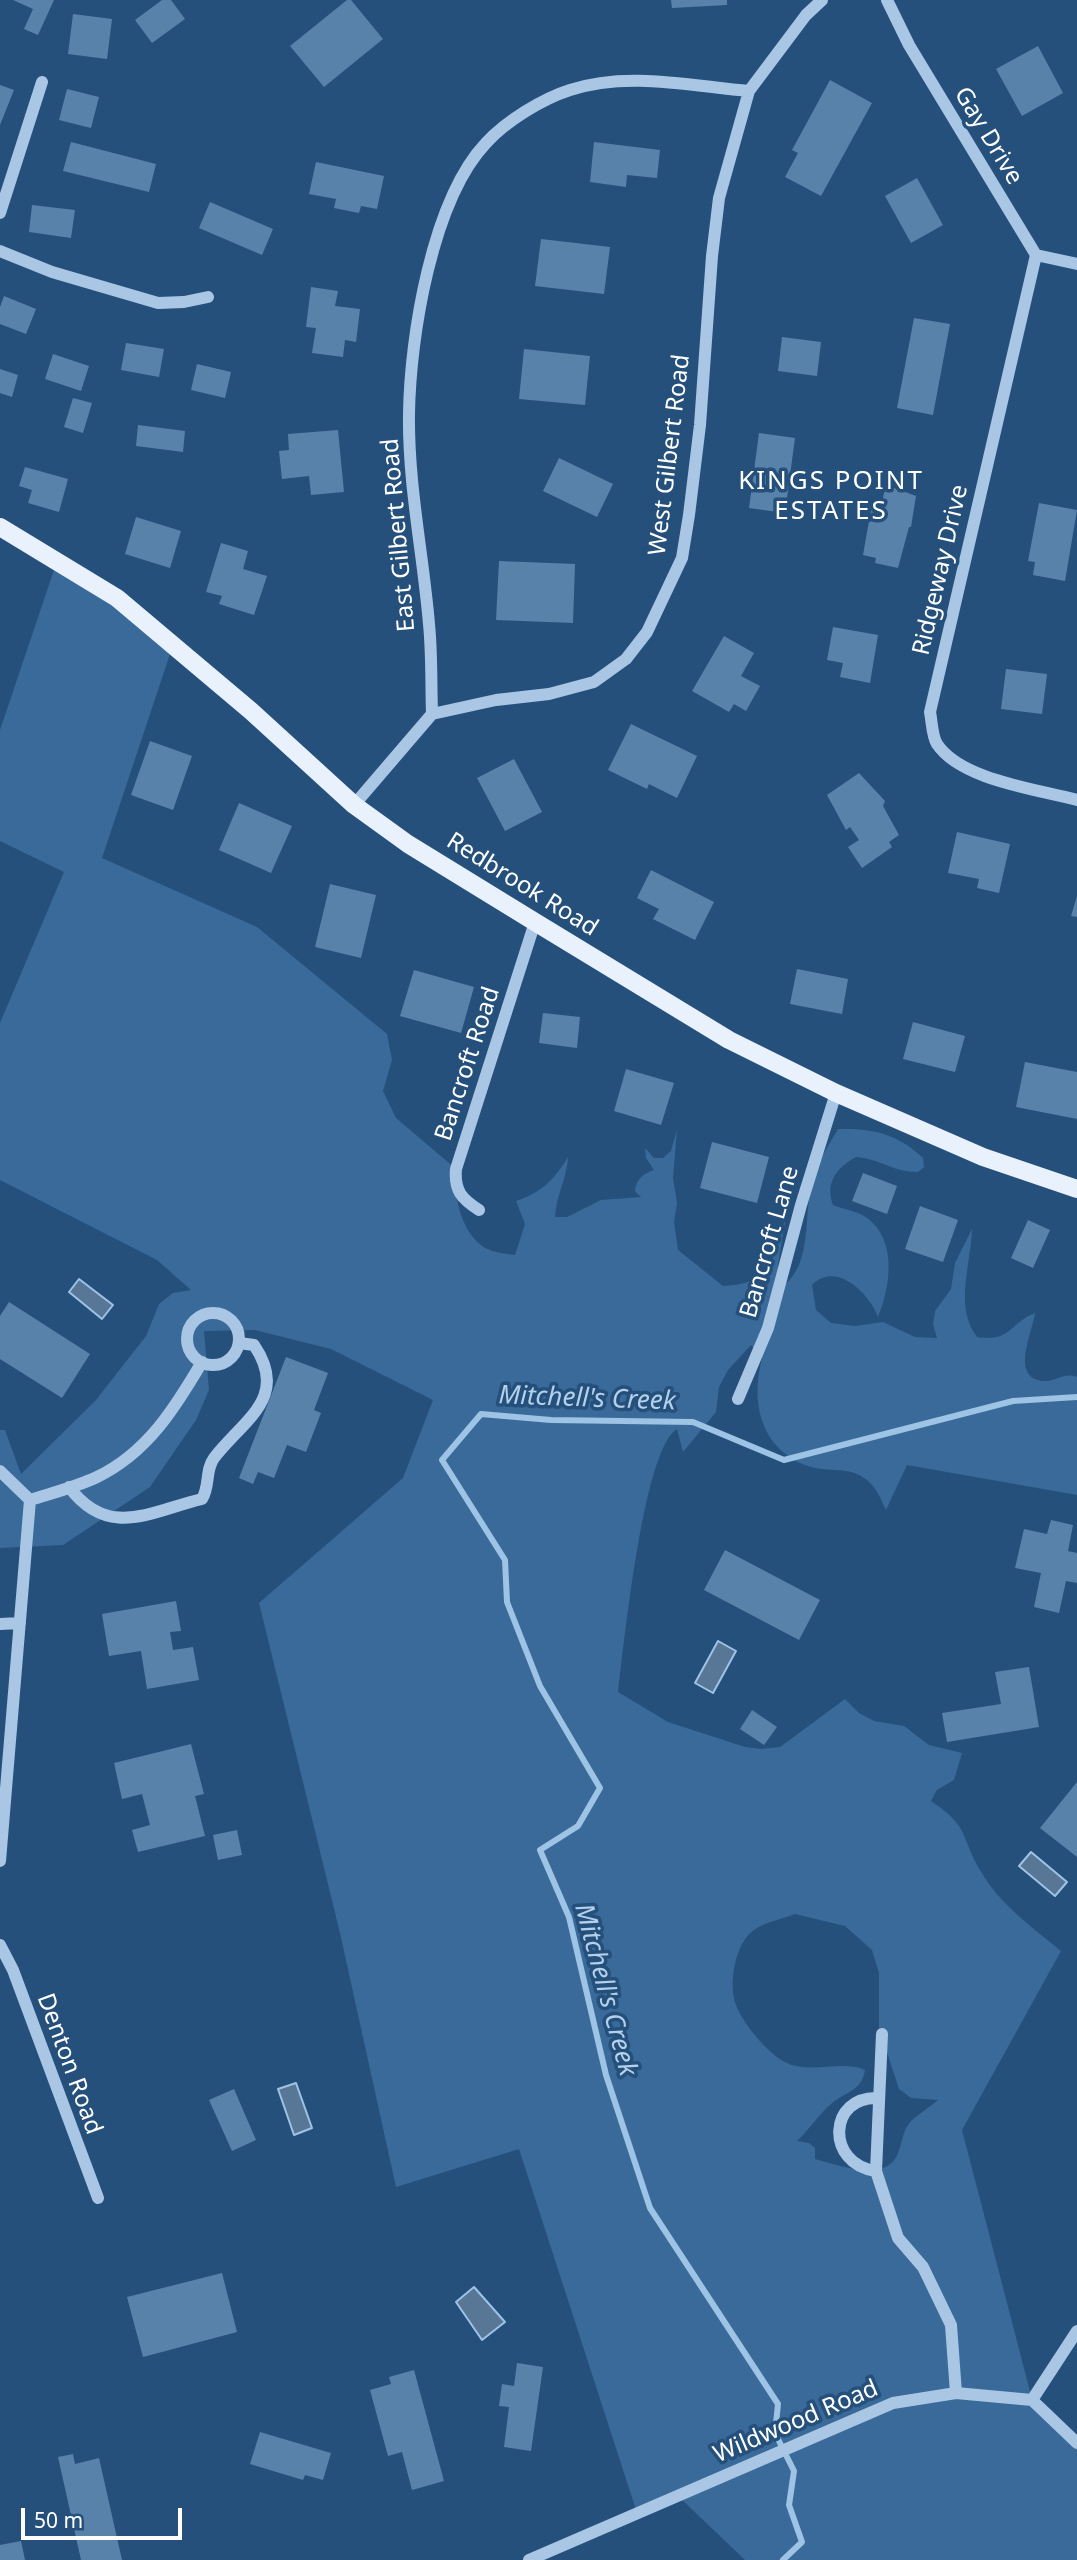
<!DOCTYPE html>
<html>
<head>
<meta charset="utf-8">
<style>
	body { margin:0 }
	#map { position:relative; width:1077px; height:2560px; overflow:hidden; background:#25507b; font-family:"Noto Sans",sans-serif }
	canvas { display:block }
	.scale { position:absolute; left:21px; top:2508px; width:161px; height:32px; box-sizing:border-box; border:4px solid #fff; border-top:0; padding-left:9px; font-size:21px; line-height:24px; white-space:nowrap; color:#fff; -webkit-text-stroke:5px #25507b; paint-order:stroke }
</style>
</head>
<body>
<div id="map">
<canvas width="1077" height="2560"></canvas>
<div class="scale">50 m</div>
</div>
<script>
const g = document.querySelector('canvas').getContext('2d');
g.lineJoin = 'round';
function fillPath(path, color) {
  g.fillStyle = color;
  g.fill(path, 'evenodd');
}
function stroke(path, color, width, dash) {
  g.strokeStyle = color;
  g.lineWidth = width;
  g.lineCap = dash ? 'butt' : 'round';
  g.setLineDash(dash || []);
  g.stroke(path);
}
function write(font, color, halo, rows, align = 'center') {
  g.font = font + ' "Noto Sans",sans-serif';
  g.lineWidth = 7;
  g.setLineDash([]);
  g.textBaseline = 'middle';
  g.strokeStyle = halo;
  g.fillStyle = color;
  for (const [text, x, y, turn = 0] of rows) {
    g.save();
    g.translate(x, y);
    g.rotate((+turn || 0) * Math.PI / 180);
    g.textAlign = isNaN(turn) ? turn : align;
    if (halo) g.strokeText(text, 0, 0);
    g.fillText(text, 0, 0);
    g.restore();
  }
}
const green = new Path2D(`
	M57,561l116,84 -71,213 155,69 130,107 5,26 -9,31 13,27 60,51c-3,28 6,71 36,82 7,2 16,3 23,4l10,-31 -9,-23c25,-8 39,-22 52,-44 -1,21 -12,39 -13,60h12l34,-17 40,-3 -6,-6c1,-12 8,-17 19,-21l-8,-12 -1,-10 9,10h9l8,-7 6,-22 -4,49 4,25 -3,19 4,28 45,36c50,-2 50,-28 63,-70l-8,49 3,22c35,-22 20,-80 34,-115 6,-15 15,-29 23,-43 35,-1 60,5 85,29l1,9 -6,5c-27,0 -36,-13 -62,-15 -20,11 -31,26 -23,48 10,4 23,6 31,11 34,21 27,71 14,101 -8,-23 -42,-57 -66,-32l4,25 15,13 24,3 28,-4 32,15 22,1 -4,-14 2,-13 16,-22 4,-26 17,-34c-1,36 -18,78 5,108 35,5 31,-13 58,-24 -2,18 -26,66 9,68 12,1 20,-9 33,-4v118l-170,-30 -21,45c-6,-13 -11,-26 -25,-34 -14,-9 -37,-4 -53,-10 -47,-16 -58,-64 -46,-107l-11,-14 -23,25 -9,17 -3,25 -33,40 -6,-23c-34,20 -53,217 -59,263l50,30 77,25 16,2 19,-2 65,-48 14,14 15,8 30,5 25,19 33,8 -8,27 -17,10 -6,11c39,26 29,34 49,69 19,34 52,57 81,81l-99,179 70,269 45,44v117h-332l-67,-64 -41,17 -118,-364 -123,38 -56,-254 -81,-330 144,-125 30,-78 -102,-51 -76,-19 -51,1 5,59 -13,30 -46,67 -87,58 -63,3v-118h5l16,44 75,-74 50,-64 13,-32 14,-11 18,-3 -34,-30 -157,-80v-157l64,-151 -64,-31v-111zM795,1914l50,12 27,24 7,23v55l20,61 12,9 27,2c-8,7 -18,13 -26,20 -9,9 -9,19 -13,30 -9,35 -61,15 -84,9v-11l-6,-5 -12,-2c12,-11 22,-27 34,-37 14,-12 31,-13 34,-34 -23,-11 -56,5 -80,-8 -17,-8 -43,-40 -49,-57 -8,-21 -1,-62 18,-75 11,-8 28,-11 41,-16z`);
const water = new Path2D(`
	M79,1279l34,26 -11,14 -33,-27z
	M718,1641l18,10 -23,42 -18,-10z
	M1031,1852l36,30 -12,14 -36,-30z
	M296,2083l16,45 -18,7 -16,-46z
	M474,2287l31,35 -23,18 -26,-38z`);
const stream = new Path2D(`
	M783,2560l19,-18 -13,-37 5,-34 -19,-38 3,-29 -128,-196 -44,-133 -37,-158 -29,-67 38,-24 22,-38 -60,-102 -33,-84 -2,-42 -63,-100 39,-46 70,6 142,2 91,38 229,-59 64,-4`);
const building = new Path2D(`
	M13,0h41l-16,35 -14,-6 9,-20z
	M162,0h9l14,19 -33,24 -17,-23z
	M347,0h4l32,39 -59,48 -34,-41z
	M671,0h56v5l-55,3z
	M73,14l39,5 -5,40 -39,-5z
	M1038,46l25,47 -41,23 -26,-47z
	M830,80l42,23 -51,93 -36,-19 13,-24 -6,-3z
	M0,85l14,5 -14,35z
	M67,89l32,8 -8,31 -32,-8z
	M71,142l85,22 -7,28 -86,-21z
	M594,142l66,8 -3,28 -30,-3 -1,12 -36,-5z
	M316,162l68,14 -7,33 -16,-3 -2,7 -25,-5 2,-9 -27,-5z
	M917,178l26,47 -32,18 -26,-47z
	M210,202l63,27 -11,26 -63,-27z
	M32,205l43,5 -4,28 -42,-6z
	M541,239l69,8 -6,47 -69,-8z
	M311,287l27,4 -3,15 25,3 -4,33 -11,-2 -2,17 -31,-4 4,-25 -10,-1z
	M4,296l32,13 -10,25 -26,-10v-17z
	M914,318l36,6 -17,91 -36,-7z
	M782,337l39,5 -4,34 -39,-5z
	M126,343l38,6 -5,28 -38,-7z
	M524,349l66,7 -5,49 -66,-6z
	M53,354l36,12 -8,25 -36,-12z
	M197,364l34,8 -6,26 -34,-8z
	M0,369l18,6 -6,22 -12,-4z
	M73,398l19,5 -9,30 -19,-6z
	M138,425l47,6 -2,21 -47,-6z
	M338,430l6,62 -33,3 -2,-19 -27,3 -3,-28 10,-1 -1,-16z
	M759,433l36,5 -10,75 -36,-5z
	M559,458l54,26 -16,33 -54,-26z
	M25,467l43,12 -9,33 -31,-9 4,-13 -13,-4z
	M886,485l30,11 -5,31h-2l-11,41 -23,-5 1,-5 -13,-3 9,-51 9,2z
	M1039,503l38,7 -12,71 -32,-6 2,-13 -7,-1z
	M136,517l45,14 -11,37 -45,-14z
	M221,543l27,8 -5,18 24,7 -13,39 -35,-11 3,-8 -16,-4z
	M499,561l76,3 -2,59 -77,-3z
	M833,627l45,8 -8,48 -30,-6 3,-14 -16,-3z
	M724,636l30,17 -13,23 19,10 -14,25 -12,-7 -5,8 -37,-21z
	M1006,669l41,5 -5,40 -41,-5z
	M631,724l66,32 -20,42 -28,-14 -2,5 -39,-19z
	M150,741l42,15 -19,54 -42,-15z
	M514,759l28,53 -37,19 -28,-53z
	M859,773l26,28 -2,5 16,29 -10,7 3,5 -30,21 -14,-21 11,-7 -9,-13 -4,3 -19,-35z
	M239,803l53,23 -21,47 -52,-23z
	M957,832l53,12 -11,49 -22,-5 2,-9 -31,-6z
	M651,870l63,32 -19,38 -42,-21 6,-10 -22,-11z
	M330,884l46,11 -15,63 -46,-11z
	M1077,896v21l-6,-1z
	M797,969l51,10 -6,35 -52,-10z
	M414,970l60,17 -13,46 -61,-17z
	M543,1013l37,4 -3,31 -38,-5z
	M913,1022l52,14 -10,36 -52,-13z
	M1025,1062l52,10v47l-61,-12z
	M626,1069l48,14 -13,42 -47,-14z
	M712,1142l57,15 -12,46 -57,-15z
	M863,1173l34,13 -10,28 -35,-13z
	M920,1206l38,14 -15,42 -38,-13z
	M1028,1220l22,10 -17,38 -22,-10z
	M9,1302l81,52 -28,44 -62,-39v-43z
	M286,1357l42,16 -14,37 7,3 -15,39 -19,-7 -13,33 -16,-6 -5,12 -14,-6z
	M1051,1520l22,5 -5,26 9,2v30l-11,-2 -7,32 -25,-6 7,-34 -26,-5 9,-39 23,5z
	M725,1550l95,50 -21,40 -95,-50z
	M176,1601l5,30 -11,1 3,18 20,-3 6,33 -52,9 -6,-38 -32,5 -7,-42z
	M1029,1667l10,60 -92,15 -5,-29 59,-9 -6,-32z
	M752,1710l25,17 -13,18 -24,-16z
	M191,1744l13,50 -9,2 10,40 -67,16 -6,-22 18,-5 -8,-31 -20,5 -8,-36z
	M1077,1782v75l-37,-29z
	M237,1830l5,25 -24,5 -5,-25z
	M234,2089l22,51 -24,11 -23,-51z
	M222,2273l15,59 -94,25 -16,-60z
	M517,2363l26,4 -12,84 -27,-4 5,-40 -10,-1 3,-22 12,2z
	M414,2370l30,111 -32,9 -10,-38 -14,4 -18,-66 21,-6 -2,-7z
	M260,2432l71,21 -8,27 -18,-5 -2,5 -53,-16z
	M73,2454l2,10 24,-6 23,102h-41l-23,-103z
	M21,2541l4,19h-25v-15z`);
const minor = new Path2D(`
	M887,0l22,45 127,210 41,9
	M0,213l42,-131
	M0,251l52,21 106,31 26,-1 24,-5
	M1036,255l-106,457c2,10 2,24 7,32 24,36 99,45 140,56
	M432,714c-1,-30 0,-60 -3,-90 -6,-71 -21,-139 -20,-210 1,-77 23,-214 77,-271 20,-22 56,-44 84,-53 57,-19 121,-4 179,1
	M354,805l78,-91 64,-14 53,-6 45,-12 32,-23 21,-27 35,-74 7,-43 11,-90 12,-169 7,-58 30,-107 57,-76 16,-15
	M479,1210c-17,-11 -25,-19 -23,-41l79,-247
	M187 1339a26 26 0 1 1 52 0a26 26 0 1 1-52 0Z
	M738,1399l30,-71 33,-123 35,-112
	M0,1471l30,29
	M69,1487c40,53 82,24 133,12 8,-12 3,-29 12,-41 29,-38 76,-60 40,-113l-15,-2
	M30,1500c22,-7 46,-13 67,-23 50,-24 78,-69 105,-115
	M0,1624l20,-1
	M0,1861l30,-361
	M0,1945l13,25 85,228
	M882,2034l-6,137 22,67 25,29 28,58 5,68
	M876,2171c-51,-7 -48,-76 3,-73
	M1032,2400l45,-69
	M529,2560l364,-157 63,-10 76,7 45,43`);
const major = new Path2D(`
	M0,527l117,71 134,113 103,94 54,39 127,78 194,118 107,53 147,64 94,32`);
const streetNames = [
	["Gay Drive",988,136,59],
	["West Gilbert Road",670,455,-83],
	["East Gilbert Road",399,535,-95],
	["Ridgeway Drive",941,570,-77],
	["Redbrook Road",522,885,32],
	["Bancroft Road",468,1064,-72],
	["Bancroft Lane",770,1242,-74],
	["Denton Road",69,2064,70],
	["Wildwood Road",796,2422,-23]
];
const neighbourhoodNames = [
	["KINGS POINT",831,482],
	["ESTATES",831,512]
];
const waterNames = [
	["Mitchell's Creek",587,1399,2],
	["Mitchell's Creek",605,1990,75]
];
fillPath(green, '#396a99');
fillPath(water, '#587796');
stroke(water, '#9dc3e5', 2);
stroke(stream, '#9dc3e5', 6);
fillPath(building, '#5982ab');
stroke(minor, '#a9c7e4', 12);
stroke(major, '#e9f2fc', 18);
write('24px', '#fff', '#25507b', streetNames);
g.letterSpacing = '2px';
write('26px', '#fff', '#25507b', neighbourhoodNames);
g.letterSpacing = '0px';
write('italic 26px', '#b4d1ec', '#25507b', waterNames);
</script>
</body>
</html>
